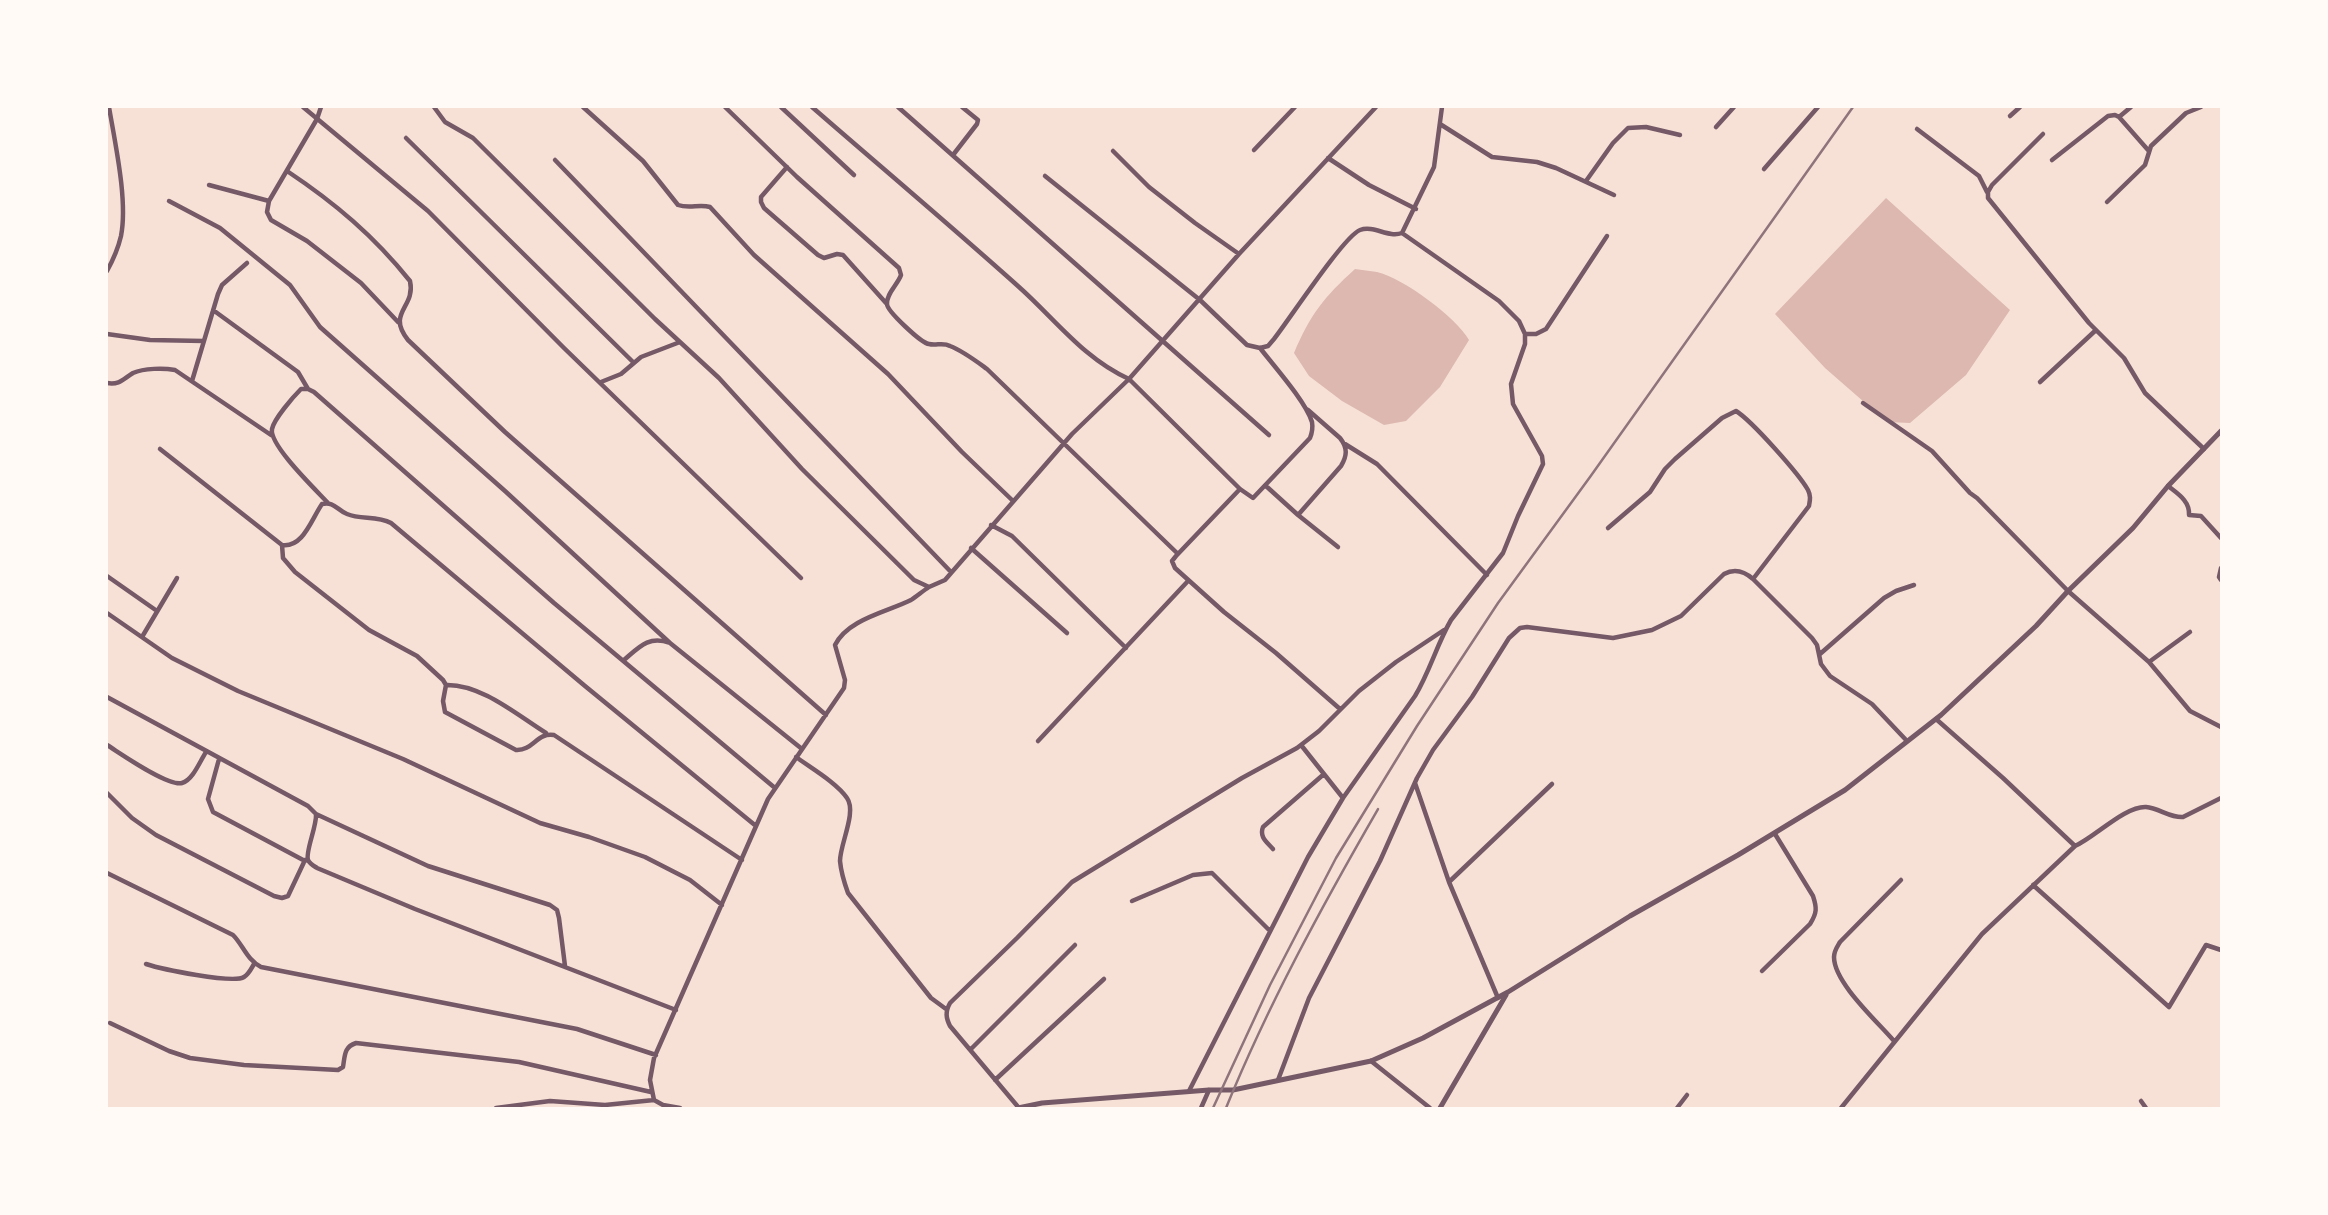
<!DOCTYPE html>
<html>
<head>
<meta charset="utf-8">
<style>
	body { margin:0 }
	#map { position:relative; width:2328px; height:1215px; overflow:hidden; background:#f7e1d7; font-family:"Fira Sans",sans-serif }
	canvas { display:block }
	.frame { position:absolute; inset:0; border:108px solid #fffaf5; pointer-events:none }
</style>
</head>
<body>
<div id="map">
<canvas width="2328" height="1215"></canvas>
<div class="frame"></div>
</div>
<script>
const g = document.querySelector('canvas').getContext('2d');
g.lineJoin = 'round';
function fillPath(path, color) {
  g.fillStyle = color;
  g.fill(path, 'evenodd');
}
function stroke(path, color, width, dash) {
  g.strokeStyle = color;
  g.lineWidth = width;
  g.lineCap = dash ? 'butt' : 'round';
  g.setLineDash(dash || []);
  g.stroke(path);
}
const water = new Path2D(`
	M1886,198l124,112 -44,65 -56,48 -23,-1 -62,-54 -50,-54z
	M1355,269c7,1 15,2 22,3 26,6 79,45 92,68l-29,47 -34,34 -22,4 -42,-24 -33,-25 -15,-23c16,-38 30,-56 61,-84z`);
const minor = new Path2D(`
	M303,107l125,104 136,137 237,230
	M321,107l-4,12 -48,82 -2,11 4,8 36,21 54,42 37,39
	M434,107l11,15 28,16 182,181 64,59 83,91 112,111 15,7 16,-7 127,-146 57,-55 110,-125 137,-147
	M583,107l60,54 35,44c11,4 21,-1 32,2l44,48 134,119 74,78 50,48
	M725,107l72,70 102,91 2,7c-3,9 -15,19 -14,29 0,7 34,39 42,40 7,2 14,-2 21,2 13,5 26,15 37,23l191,185
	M781,107l73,68
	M812,107c69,60 139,119 207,180 36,32 65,72 110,92l111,110 13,9 57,-60c2,-5 3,-10 2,-16 -6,-20 -38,-56 -52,-74
	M898,107l371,328
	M2010,116l10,-9
	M2119,117l12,-10
	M1440,124l52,33 45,5 19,6 58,27
	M1716,127l18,-20
	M1917,129l62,47 8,16
	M2043,134l-51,51 -4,7v6l101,125 35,35 21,35 59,56
	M406,138l228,225
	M1254,150l41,-43
	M1113,151l36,36 46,36 44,31
	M953,155l24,-31 1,-4 -16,-13
	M1328,158l41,27 47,24
	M555,160l396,412
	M2052,160l56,-44 7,-1 4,2 29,33
	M787,167l-26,30v5l3,6 54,47 6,3 13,-4 6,1 43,48
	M1764,169l54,-62
	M287,171c48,32 87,65 123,110 6,27 -24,31 -2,59l97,92 321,283
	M1045,176l155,124 47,45 13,3 8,-2 6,-7c15,-19 70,-103 86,-109 14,-5 28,8 42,3l32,-66 8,-60
	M1586,181l27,-38 15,-15 18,-1 34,8
	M209,185l60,16
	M169,201l51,27 70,57 30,42 185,164 165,152
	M2107,202l38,-37 6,-19 35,-33 15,-6
	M107,271c6,-11 11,-22 14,-35 7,-35 -6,-93 -12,-129
	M213,310l85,62 10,17
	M107,334l43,6 54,1
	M1525,334h11l10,-5 61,-93
	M192,381l26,-87 4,-9 25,-22
	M601,382l20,-8 20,-17 39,-15
	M2040,382l56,-52
	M107,383c13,2 16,-4 26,-10 11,-5 31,-5 42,-3l96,65
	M1863,403l69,48 38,42 7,5 91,93 81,71 41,49 31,16
	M1345,444l32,20 110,111
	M160,449l122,96c21,3 29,-25 40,-41 12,-3 15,6 25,10 14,6 30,1 44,9l194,163 171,140
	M1266,486l32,29 40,32
	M2168,486c10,8 22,15 21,29l12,1 20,22
	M1240,489l-64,67 -4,5 3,7 49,44 52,41 64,56
	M328,503c-12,-13 -59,-58 -56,-74 2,-10 21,-32 29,-40h7l6,3 240,211 221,185
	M1298,515l43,-49c6,-10 7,-18 -1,-28l-32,-28
	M991,525l21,11 114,112
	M1608,528l42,-36 15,-23 10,-10 47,-41 14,-7c16,10 63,63 72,79 3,6 2,10 1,16l-56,73
	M282,545l1,13 12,14 74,58 48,26 26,24 3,5 -3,16 2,11 71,38c17,1 21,-18 38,-15l188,125
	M971,548l96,85
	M2221,568l-2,9 2,3
	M107,576l50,35
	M107,613l65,45 66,33 165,68 137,64 49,14 56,20 45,23 32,25
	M142,637l35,-59
	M1820,654l64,-56 12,-7 18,-6
	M624,660c15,-13 25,-25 46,-17l132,106
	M2149,662l41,-30
	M446,685c35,-1 71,30 100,48
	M107,697l201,109 8,8c1,12 -11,38 -8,46 2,4 6,6 9,8l98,41 261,101
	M1936,719l67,59 72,68c20,-9 50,-40 71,-39 13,1 24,11 37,10l38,-19
	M1038,741l150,-160
	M107,745c13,8 61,42 75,38 11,-3 18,-22 24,-31
	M1301,745l42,53
	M796,757c15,11 41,26 51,41 10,14 -7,46 -7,63 1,11 4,21 8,32l83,105 15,11
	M219,759l-11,40 5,13 92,49
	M1415,783l34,99 49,116
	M107,793l25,25 24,17 118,61 8,2 6,-2 17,-36
	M316,814l112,52 122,39 7,5 2,8 6,48
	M1273,849c-6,-7 -14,-12 -10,-22l61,-53
	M107,873l126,62c10,10 14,25 28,32l316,62 79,26
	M1449,882l103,-98
	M2033,885l136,122 37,-62 15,5
	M1132,901l61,-26 19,-2 58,58
	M146,964c15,5 87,20 98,13 5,-3 7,-8 10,-13
	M1762,971l48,-47c7,-11 7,-16 3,-28l-38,-62
	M110,1023l59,28 21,7 54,7 94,5 5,-3c2,-12 1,-20 13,-24l163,19 132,30
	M1894,1041c-16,-19 -60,-58 -60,-84 0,-6 3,-10 6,-15l61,-62
	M970,1050l105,-105
	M1371,1061l59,47
	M995,1080l109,-101
	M1278,1080l31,-82 71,-137 37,-83 16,-28 39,-53 37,-59 11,-10 7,-1 86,11 39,-8 29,-14 43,-42c11,-6 20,-3 29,5l59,59 5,7 4,19 9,12 42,28 35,37
	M1189,1091l119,-234 35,-59 72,-102c15,-25 22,-52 36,-76l52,-67 15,-37 25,-52 -1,-8 -29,-52 -2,-20 14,-40v-10l-6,-13 -20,-20 -97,-68
	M2141,1101l5,7
	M496,1108l54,-7 55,4 49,-5
	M680,1108l-17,-3 -9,-5 -4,-20 4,-22 114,-259 76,-111 1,-8 -10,-35c13,-26 52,-33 76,-45 6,-4 12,-9 18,-13
	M1019,1108l-69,-82c-4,-8 -5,-14 0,-23l67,-65 55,-56 170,-104 55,-30 22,-17 40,-40 37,-29 48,-32
	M1201,1108l8,-18
	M1677,1108l10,-13
	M1841,1108l141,-174 93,-88`);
const tertiary = new Path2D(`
	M1018,1108l24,-5 167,-13h24l138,-29 52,-23 85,-46 122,-76 108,-61 107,-65 96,-75 95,-89 32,-35 65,-63 35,-42 53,-55
	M1440,1108l66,-113`);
const rail = new Path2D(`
	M1213,1108l57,-123 66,-127 81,-132 81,-123 92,-126 263,-370
	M1226,1108c42,-103 96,-202 152,-299`);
fillPath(water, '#dcb8b0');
stroke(minor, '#755966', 4.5);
stroke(tertiary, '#755966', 5);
stroke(rail, '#8f747c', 2.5);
</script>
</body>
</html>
